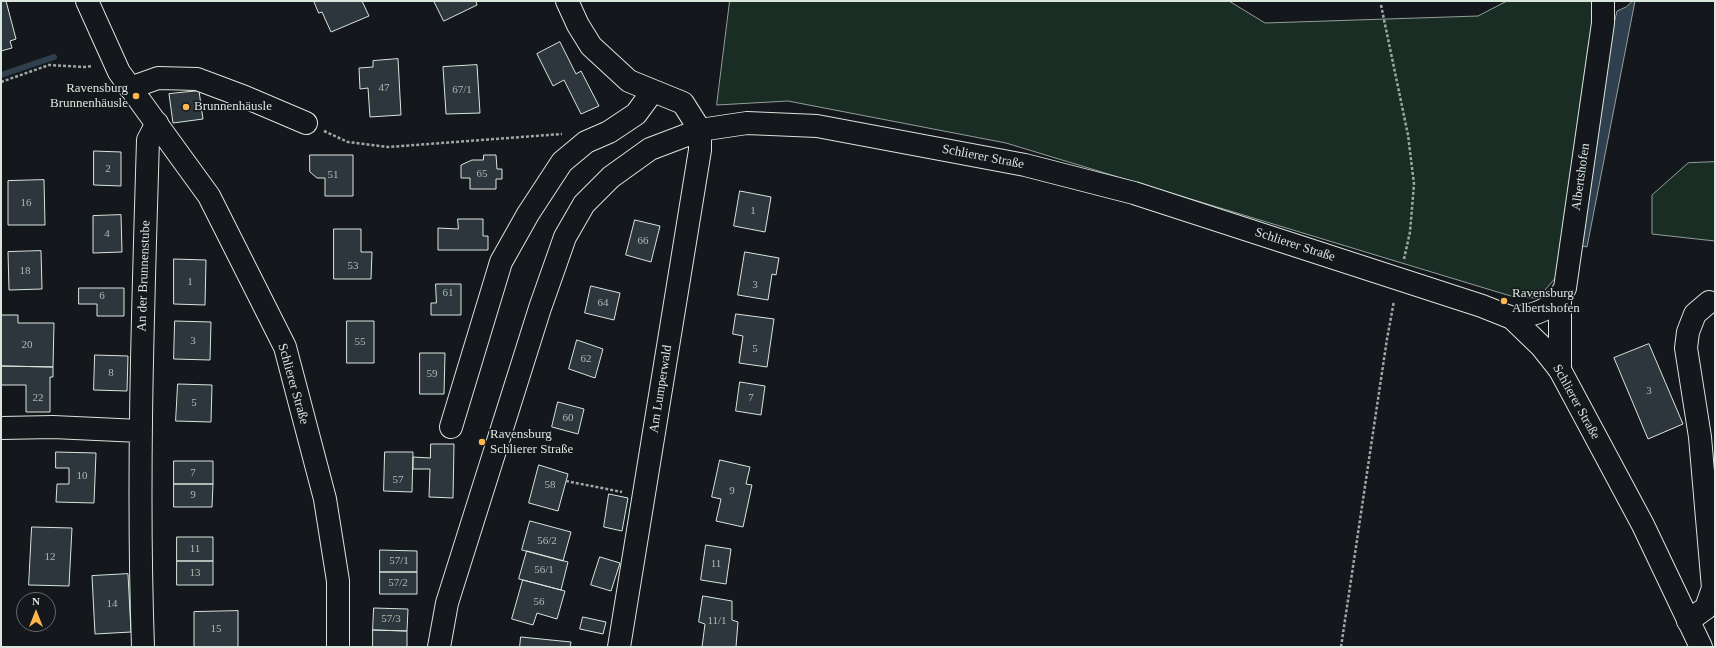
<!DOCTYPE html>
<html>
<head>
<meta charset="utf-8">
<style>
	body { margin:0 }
	#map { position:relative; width:1716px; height:648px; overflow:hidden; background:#14181c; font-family:Georgia,serif }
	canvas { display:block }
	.frame { position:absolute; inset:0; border:2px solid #d8e6dc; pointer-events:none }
	.north { position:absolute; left:16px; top:592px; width:40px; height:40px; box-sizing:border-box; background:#14181c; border:1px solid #626a69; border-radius:50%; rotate:0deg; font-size:11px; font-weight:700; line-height:16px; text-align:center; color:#d8e6dc }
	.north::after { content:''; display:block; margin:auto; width:14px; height:18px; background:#ffb74d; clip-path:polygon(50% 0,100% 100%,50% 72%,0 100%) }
</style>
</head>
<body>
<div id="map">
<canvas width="1716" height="648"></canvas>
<div class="frame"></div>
<div class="north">N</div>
</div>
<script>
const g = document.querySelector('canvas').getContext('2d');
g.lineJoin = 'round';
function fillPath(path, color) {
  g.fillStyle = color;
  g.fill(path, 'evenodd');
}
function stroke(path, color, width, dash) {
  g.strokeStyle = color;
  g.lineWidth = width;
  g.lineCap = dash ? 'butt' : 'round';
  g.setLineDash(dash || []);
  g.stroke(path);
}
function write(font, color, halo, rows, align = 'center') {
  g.font = font + ' Georgia,serif';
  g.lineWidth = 3;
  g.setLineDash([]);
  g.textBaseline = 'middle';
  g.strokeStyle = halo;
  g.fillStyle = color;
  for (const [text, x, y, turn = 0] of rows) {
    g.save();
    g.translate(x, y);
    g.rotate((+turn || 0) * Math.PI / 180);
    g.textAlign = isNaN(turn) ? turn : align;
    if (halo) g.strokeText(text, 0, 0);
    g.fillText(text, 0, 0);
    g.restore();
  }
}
const green = new Path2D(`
	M730,1h499l36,22 213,-7 29,-15h84l4,13 -37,261 -20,23 -24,-1 -508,-154 -218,-42 -71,4z
	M1715,162v79l-63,-7v-39l36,-32z`);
const water = new Path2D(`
	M1633,1h2l-48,246 -9,-2 33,-209 6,-25 9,-4z`);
const stream = new Path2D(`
	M1,75l53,-18`);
const building = new Path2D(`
	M1,1h5l10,38 -6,2 2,7 -11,3z
	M314,1h48l7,15 -38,16 -9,-20 -3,1z
	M434,1h42l1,4 -33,16z
	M560,42l16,32 5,-3 18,35 -18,8 -17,-34 -11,6 -16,-32z
	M398,59l3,56 -31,2 -2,-29 -8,1 -1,-21 14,-1v-6z
	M477,65l3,48 -34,1 -3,-47z
	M199,91l4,28 -30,4 -4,-29z
	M94,151l27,1v34l-27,-1z
	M310,155h43v41h-28v-18h-8l-7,-6z
	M484,155h12l1,14h5v10h-6v10h-26v-11h-9v-13l11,-5h11z
	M44,180l1,45h-37v-44z
	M740,191l31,6 -6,35 -31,-6z
	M121,215l1,37 -29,1v-37z
	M458,219h25v17h5v14h-50v-22l20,1z
	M635,220l25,6 -9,36 -25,-7z
	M334,229h27v23h11l-1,27h-37z
	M41,251l1,38 -33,1 -1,-38z
	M745,252l34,6 -3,17 -4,-1 -4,26 -30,-5z
	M174,259l32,1 -1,45 -31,-1z
	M436,284h25v31h-30v-12h5z
	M591,286l29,7 -6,27 -29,-7z
	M79,288h45v28h-27v-12h-18z
	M736,314l38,5 -7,48 -28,-4 4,-27 -10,-2z
	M1,315h17v8h36l-1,44 -52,-1z
	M175,321l36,1 -1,38 -36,-1z
	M347,321h27v42h-27z
	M577,340l26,9 -8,29 -26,-9z
	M1649,344l34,80 -35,15 -34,-81z
	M420,353h25l-1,41h-24z
	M95,355l33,1 -1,35 -33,-1z
	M1,366l52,1v10h-3v35h-24v-27h-25z
	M740,382l25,4 -4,29 -25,-4z
	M178,384l34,1 -1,37 -35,-1z
	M558,402l26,7 -6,25 -26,-7z
	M431,444h23l-1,54 -24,-1 1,-28h-17v-12l17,1z
	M56,452l40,1 -2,50 -38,-1 1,-18h12v-16h-13z
	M385,452h28l-1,40 -28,-1z
	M720,460l30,7 -4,17 6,1 -9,42 -27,-6 5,-22 -9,-2z
	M174,461h39v23h-39z
	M539,465l29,9 -10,37 -29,-8z
	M174,484h39l-1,23h-38z
	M609,494l19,4 -6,33 -18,-4z
	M530,521l41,11 -8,29 -41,-11z
	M32,527l40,1 -3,58 -40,-1z
	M177,537h36v24h-36z
	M706,545l25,4 -5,35 -25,-4z
	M380,550l37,1v21h-37z
	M527,551l41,11 -7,28 -42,-11z
	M600,557l20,6 -9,28 -20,-6z
	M177,561h36v24h-36z
	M380,572h37v22h-37z
	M128,574l3,58 -36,2 -3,-58z
	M523,580l42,11 -8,28 -20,-6 -4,12 -21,-6z
	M703,596l29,5v19l6,2 -2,25h-34l3,-23 -6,-2z
	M374,608l34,1 -1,22 -34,-1z
	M238,611v36h-44v-35z
	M583,617l23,5 -3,12 -23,-5z
	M373,630l34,1v16h-34z
	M521,637l50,5 -1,5h-50z`);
const path = new Path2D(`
	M1381,5l27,130 6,49 -4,48 -6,27
	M1,82l48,-17 35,2 9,-1
	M324,131l24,11 40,5 174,-13
	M566,481l56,11
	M1341,647l46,-308 7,-38`);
const minor = new Path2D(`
	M567,1l11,24 13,21 38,35 54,22 17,27v20l-81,497
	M130,88l28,-10 39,1 48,18 61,26
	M1560,298v72
	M1512,318c24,-3 41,-8 53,-30l38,-265v-22
	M451,427l50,-165 27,-48 34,-52 24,-20 23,-10 27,-18 17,-23
	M1,428l52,-1 87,4
	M1688,621l18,-13 7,-20 -13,-151 -14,-89 2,-16 7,-18 14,-12
	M143,647c-6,-169 0,-338 5,-507l9,-17`);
const major = new Path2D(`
	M87,1l32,71 90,124 76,151 40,152 13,82v66
	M439,647l8,-44 93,-295 25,-71 19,-33 27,-27 39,-28 50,-19 47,-7 70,3 208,39 109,28 348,113 30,12 29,28 19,24 83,155 58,122`);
const markers = [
	[136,96,4,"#ffb74d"],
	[186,107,4,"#ffb74d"],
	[1504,301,4,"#ffb74d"],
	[482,442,4,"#ffb74d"]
];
const numberNames = [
	["47",384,88],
	["67/1",462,90],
	["2",108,169],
	["65",482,174],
	["51",333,175],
	["16",26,203],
	["1",753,211],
	["4",107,234],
	["66",643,241],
	["53",353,266],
	["18",25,271],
	["1",190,282],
	["3",755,285],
	["61",448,293],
	["6",102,296],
	["64",603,303],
	["3",193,341],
	["55",360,342],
	["20",27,345],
	["5",755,349],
	["62",586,359],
	["8",111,373],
	["59",432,374],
	["3",1649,391],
	["22",38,398],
	["7",751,398],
	["5",194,403],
	["60",568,418],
	["7",193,473],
	["10",82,476],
	["57",398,480],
	["58",550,485],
	["9",732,491],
	["9",193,495],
	["56/2",547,541],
	["11",195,549],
	["12",50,557],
	["57/1",399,561],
	["11",716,564],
	["56/1",544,570],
	["13",195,573],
	["57/2",398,583],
	["56",539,602],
	["14",112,604],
	["57/3",391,619],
	["11/1",717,621],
	["15",216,629]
];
const poiNames = [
	["Ravensburg",128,89,"right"],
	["Brunnenhäusle",128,104,"right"],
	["Brunnenhäusle",194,107],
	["Ravensburg",1512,294],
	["Albertshofen",1512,309],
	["Ravensburg",490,435],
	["Schlierer Straße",490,450]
];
const streetNames = [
	["Schlierer Straße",983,157,11],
	["Albertshofen",1581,177,-82],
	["Schlierer Straße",1295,245,18],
	["An der Brunnenstube",144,276,-88],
	["Schlierer Straße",293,384,74],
	["Am Lumperwald",661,389,-81],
	["Schlierer Straße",1576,402,61]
];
fillPath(green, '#1a2d24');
stroke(green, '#939e99', 1);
fillPath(water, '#2f3f4d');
stroke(water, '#939e99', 1);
stroke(stream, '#2f3f4d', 6);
fillPath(building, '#2c363c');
stroke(building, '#d8e6dc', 1);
stroke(minor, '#d8e6dc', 24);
stroke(major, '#d8e6dc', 24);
stroke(path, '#9da8a2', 2.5, [3, 2]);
stroke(minor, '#14181c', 22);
stroke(major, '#14181c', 22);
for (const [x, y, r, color] of markers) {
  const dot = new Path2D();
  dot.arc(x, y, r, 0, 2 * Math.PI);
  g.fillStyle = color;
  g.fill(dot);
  stroke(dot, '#14181c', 1.5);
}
write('11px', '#adbab4', null, numberNames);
write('13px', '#d8e6dc', '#14181c', poiNames, 'left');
write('13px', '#d8e6dc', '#14181c', streetNames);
</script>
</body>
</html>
